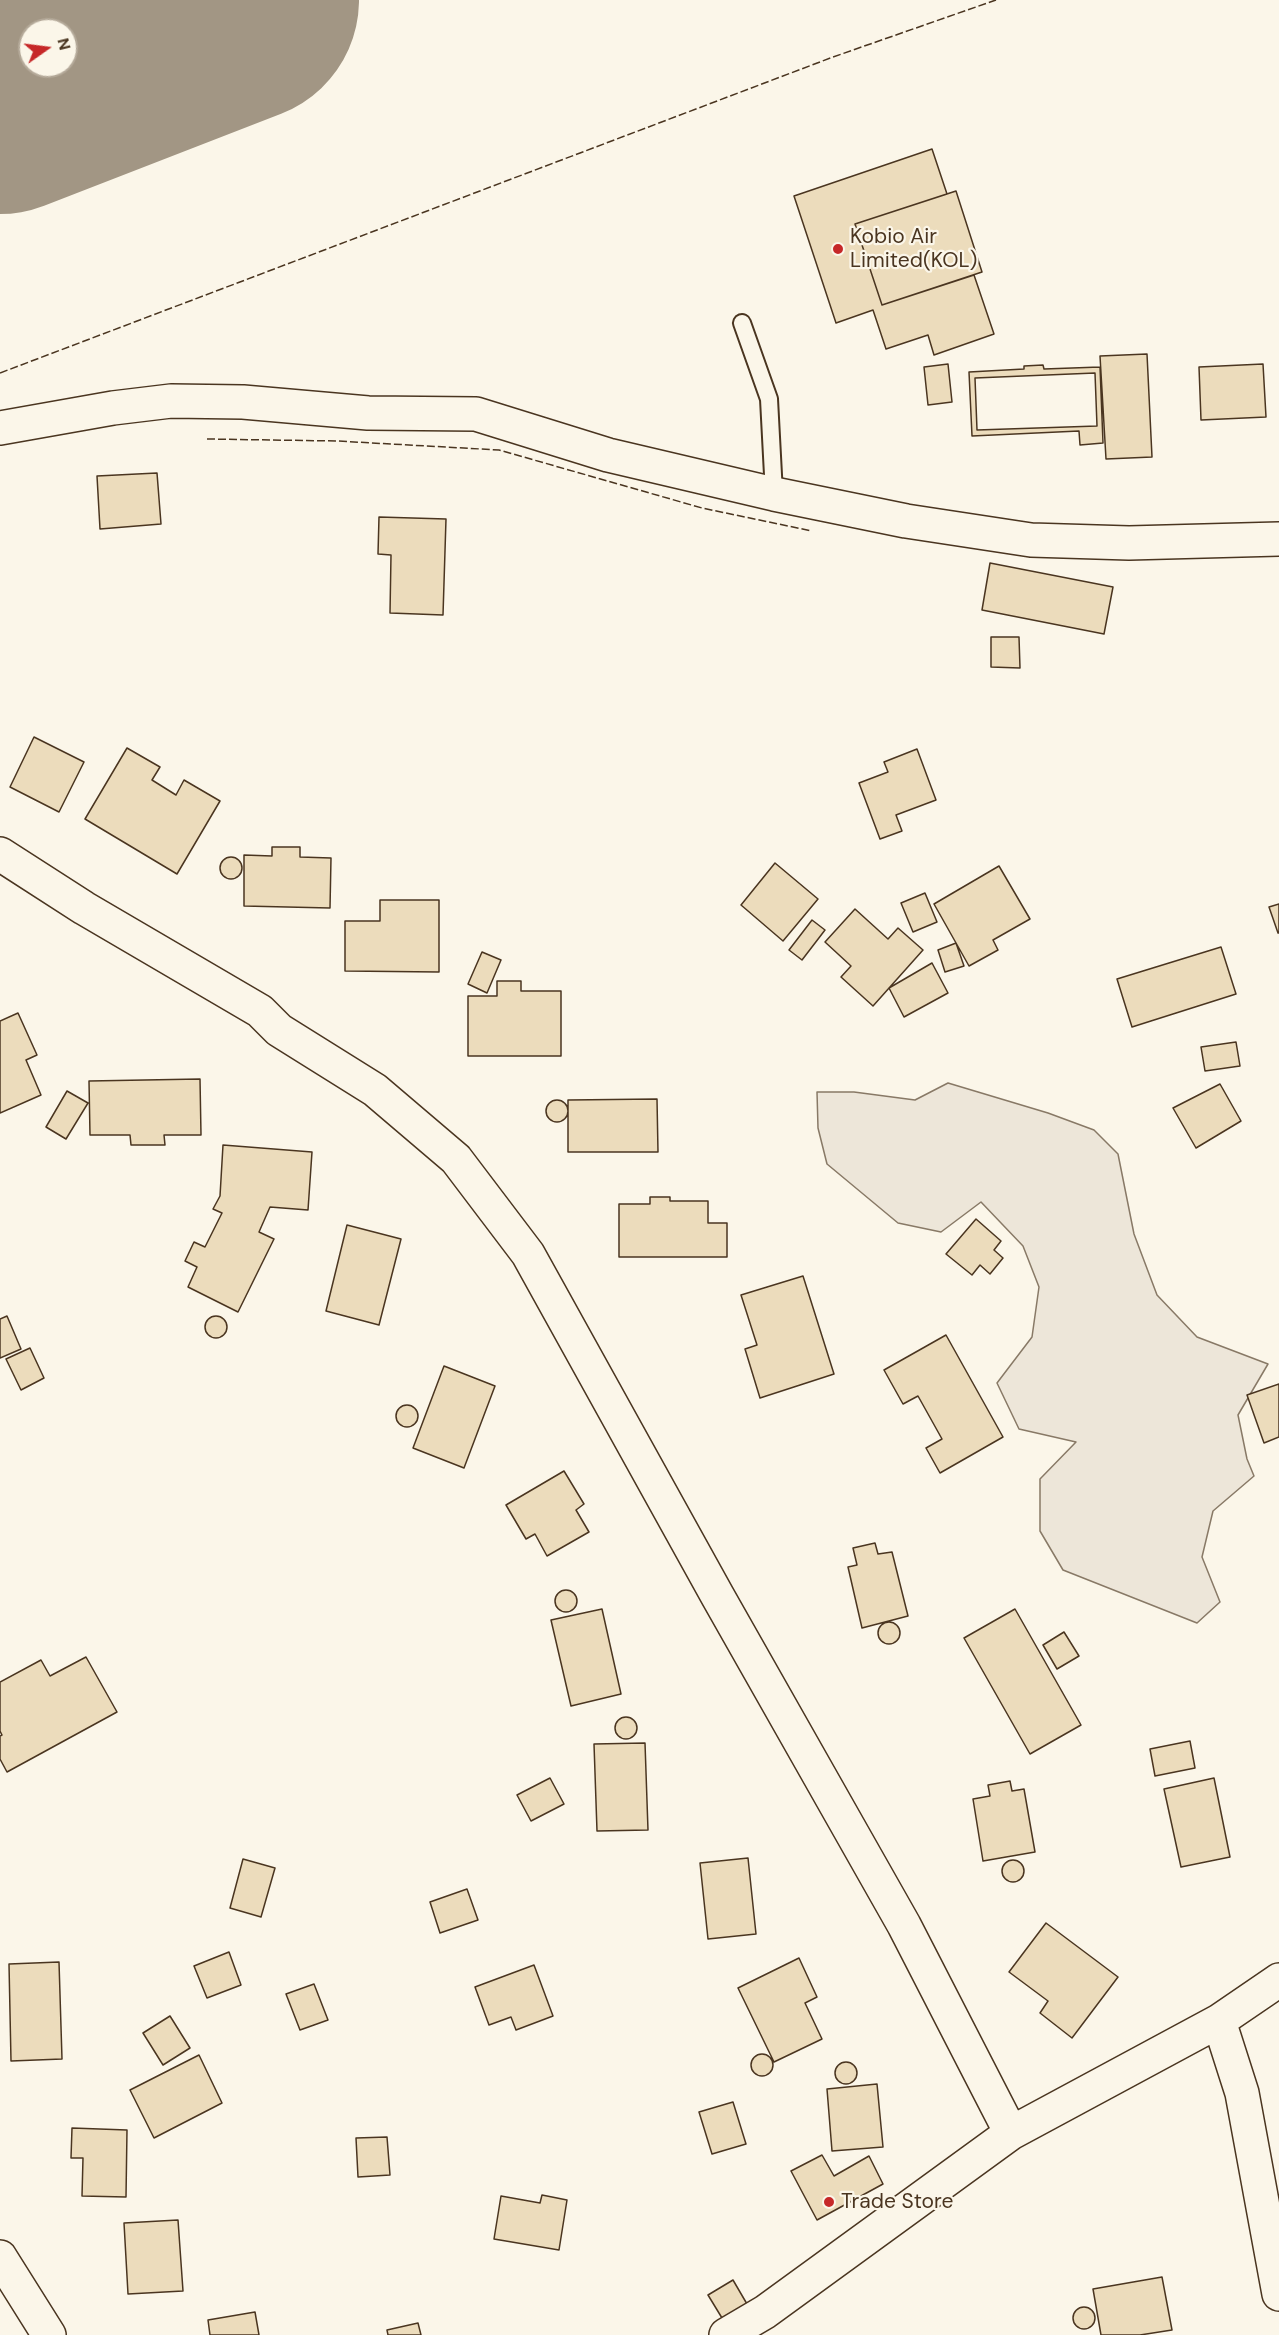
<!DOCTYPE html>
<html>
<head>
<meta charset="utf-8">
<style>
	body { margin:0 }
	#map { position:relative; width:1279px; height:2335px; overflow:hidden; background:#fbf6e9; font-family:"DM Sans",sans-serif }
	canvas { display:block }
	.north { position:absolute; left:18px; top:18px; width:60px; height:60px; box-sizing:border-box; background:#fbf6e9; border:2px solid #b4a999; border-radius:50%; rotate:76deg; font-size:16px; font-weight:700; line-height:24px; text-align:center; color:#4a3520 }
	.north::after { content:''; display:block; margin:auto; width:21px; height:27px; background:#c62828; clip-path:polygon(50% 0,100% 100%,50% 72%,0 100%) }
</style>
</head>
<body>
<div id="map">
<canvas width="1279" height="2335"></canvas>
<div class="north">N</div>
</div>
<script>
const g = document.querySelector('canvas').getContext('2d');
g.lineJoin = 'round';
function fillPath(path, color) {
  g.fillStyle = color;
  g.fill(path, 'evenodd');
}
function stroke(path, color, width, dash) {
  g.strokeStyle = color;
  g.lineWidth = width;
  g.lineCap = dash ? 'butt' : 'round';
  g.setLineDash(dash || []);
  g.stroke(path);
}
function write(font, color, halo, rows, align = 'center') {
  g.font = font + ' "DM Sans",sans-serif';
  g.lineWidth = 4.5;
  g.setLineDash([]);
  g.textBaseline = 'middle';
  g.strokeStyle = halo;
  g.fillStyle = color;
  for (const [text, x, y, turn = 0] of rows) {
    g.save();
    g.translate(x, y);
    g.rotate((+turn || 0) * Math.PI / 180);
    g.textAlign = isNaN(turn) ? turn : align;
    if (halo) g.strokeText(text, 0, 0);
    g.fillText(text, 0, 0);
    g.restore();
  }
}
const green = new Path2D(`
	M948,1083l100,30 46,17 24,24 16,80 23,61 40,42 71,27 -30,51 9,44 7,17 -41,35 -11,46 18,45 -23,21 -134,-53 -23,-39v-52l36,-37 -57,-13 -22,-46 35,-46 7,-50 -16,-41 -42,-44 -40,30 -43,-9 -71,-59 -9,-36 -1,-36h37l61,8z`);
const runway = new Path2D(`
	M0,92l237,-92`);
const building = new Path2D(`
	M932,149l15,45 -92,30 27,81 92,-30 20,59 -60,21 -6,-20 -42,14 -13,-39 -37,13 -42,-127z
	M956,191l26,81 -100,33 -27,-81z
	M1147,354l5,103 -46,2 -6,-103z
	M948,364l4,38 -24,3 -4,-38z
	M1263,364l3,53 -65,3 -2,-53z
	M1043,365l1,4 56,-2 3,76 -23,2 -1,-14 -107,5 -3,-64 55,-3v-3z
	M1095,373l2,53 -120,4 -2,-52z
	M157,473l4,51 -61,5 -3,-53z
	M379,517l67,2 -3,96 -53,-2 1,-58 -13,-1z
	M990,563l123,24 -9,47 -122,-24z
	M991,637h28l1,31 -29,-1z
	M34,737l50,25 -25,50 -49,-25z
	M127,748l33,19 -8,13 24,15 8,-15 36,21 -43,73 -92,-55z
	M917,749l19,51 -40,15 6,16 -22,8 -21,-56 29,-11 -4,-10z
	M272,847h28v10l31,1 -1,50 -86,-2v-51l28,1z
	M220 868a11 11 0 1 1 22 0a11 11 0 1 1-22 0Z
	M775,863l43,36 -35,42 -42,-36z
	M999,866l31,53 -37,21 5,10 -29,16 -35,-62z
	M925,893l12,29 -24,10 -12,-29z
	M380,900h59v72l-94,-1v-50h35z
	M1279,904v29h-1l-9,-26z
	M855,909l33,30 10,-11 25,22 -50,56 -32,-29 10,-11 -26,-24z
	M812,920l13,10 -23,30 -13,-10z
	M956,943l8,23 -19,6 -7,-22z
	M1221,947l15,47 -104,33 -15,-48z
	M482,952l19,8 -14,33 -19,-9z
	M932,963l16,30 -44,24 -15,-29z
	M497,981h24v10h40v65h-93v-60h29z
	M18,1013l19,42 -11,5 15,35 -41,18v-92z
	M1236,1042l4,24 -35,5 -4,-24z
	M200,1079l1,56h-37l1,10h-34l-1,-10h-40l-1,-54z
	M1220,1084l21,37 -45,27 -23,-40z
	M67,1091l21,12 -22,36 -20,-12z
	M657,1099l1,53h-90v-52z
	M546 1111a11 11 0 1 1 22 0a11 11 0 1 1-22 0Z
	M223,1145l89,7 -4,58 -38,-3 -11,25 15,7 -36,73 -50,-25 9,-20 -12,-6 9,-19 11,5 17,-34 -9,-4 7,-13z
	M650,1197h20v4h38v22h19v34h-108v-53h31z
	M976,1219l25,22 -7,9 9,8 -13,16 -10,-9 -8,10 -26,-21z
	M347,1225l54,14 -22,86 -53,-14z
	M803,1276l31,98 -74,24 -15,-49 12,-4 -16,-50z
	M205 1327a11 11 0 1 1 22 0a11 11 0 1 1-22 0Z
	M7,1316l14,33 -21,9v-39z
	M946,1335l57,102 -63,36 -14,-25 16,-9 -24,-43 -15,8 -19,-34z
	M30,1348l14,30 -23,12 -15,-31z
	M444,1366l51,20 -31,82 -51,-20z
	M1279,1384v53l-15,6 -17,-48z
	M396 1416a11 11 0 1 1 22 0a11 11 0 1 1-22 0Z
	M564,1471l20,33 -8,6 13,22 -42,24 -12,-22 -9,5 -20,-34z
	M875,1543l3,11 14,-2 16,64 -46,12 -14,-61 9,-2 -4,-17z
	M555 1601a11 11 0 1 1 22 0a11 11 0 1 1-22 0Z
	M602,1609l19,85 -50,12 -20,-86z
	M1015,1609l66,116 -51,29 -66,-116z
	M878 1633a11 11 0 1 1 22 0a11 11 0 1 1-22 0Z
	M1064,1632l15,24 -22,13 -14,-24z
	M86,1657l31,55 -110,60 -7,-13v-23l2,-1 -2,-4v-49l41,-22 9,16z
	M615 1728a11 11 0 1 1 22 0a11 11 0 1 1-22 0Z
	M1190,1741l5,27 -40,8 -5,-27z
	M645,1743l3,87 -51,1 -3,-87z
	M550,1778l14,26 -33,17 -14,-26z
	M1214,1778l16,79 -49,10 -17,-78z
	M1010,1781l2,10 12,-2 11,63 -52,9 -10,-62 17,-3 -2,-11z
	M748,1858l8,76 -48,5 -8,-76z
	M243,1859l32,9 -14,49 -31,-9z
	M1002 1871a11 11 0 1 1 22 0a11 11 0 1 1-22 0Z
	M467,1889l11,31 -38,13 -10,-31z
	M1046,1923l72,54 -46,61 -32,-25 8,-12 -39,-29z
	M229,1952l12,33 -34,13 -13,-32z
	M799,1958l18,39 -12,6 17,36 -48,23 -36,-74z
	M59,1962l3,97 -51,2 -2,-97z
	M534,1965l19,51 -37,14 -5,-13 -22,8 -14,-38z
	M314,1984l14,36 -28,10 -14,-36z
	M170,2016l20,32 -27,17 -20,-32z
	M751 2065a11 11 0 1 1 22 0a11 11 0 1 1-22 0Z
	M199,2055l23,48 -68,35 -24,-48z
	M835 2073a11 11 0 1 1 22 0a11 11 0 1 1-22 0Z
	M877,2084l6,63 -51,4 -5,-62z
	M733,2102l13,42 -34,10 -13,-42z
	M72,2128l55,2 -1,67 -44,-1 1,-38h-12z
	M387,2137l3,38 -32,2 -2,-39z
	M822,2155l12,21 35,-20 14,28 -66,36 -26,-49z
	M542,2195l25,5 -8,50 -65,-11 7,-43 39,7z
	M178,2220l5,71 -55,3 -4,-71z
	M1162,2277l10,53 -32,5h-39l-8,-46z
	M733,2280l14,24 -25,14 -14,-23z
	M1073 2318a11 11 0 1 1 22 0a11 11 0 1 1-22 0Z
	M255,2312l4,23h-49l-2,-15z
	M418,2323l3,12h-33l-1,-5z`);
const service = new Path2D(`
	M742,323l27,76 5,95`);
const minor = new Path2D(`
	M0,428l113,-20 58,-7 72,1 125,11 108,1 132,41 166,39 132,27 125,19 98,3 150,-4
	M0,854l84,54 176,103 19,19 96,60 81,69 72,95 189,341 187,330 107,208
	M1219,2021l23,72 37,201
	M0,2257l49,78
	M726,2335l39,-23 246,-179 208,-112 60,-41`);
const fence = new Path2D(`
	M0,373l833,-316 163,-57
	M207,439l130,2 162,9 203,58 110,23`);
const markers = [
	[838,249,6,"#c62828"],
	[829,2202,6,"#c62828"]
];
const poiNames = [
	["Kobio Air",850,237],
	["Limited(KOL)",850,261],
	["Trade Store",841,2202]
];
fillPath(green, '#ede6d9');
stroke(green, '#887966', 1.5);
stroke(runway, '#a29684', 244);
fillPath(building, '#ecdcbc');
stroke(building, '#4a3520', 1.5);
stroke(service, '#4a3520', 20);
stroke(minor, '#4a3520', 36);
stroke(service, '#fbf6e9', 16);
stroke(minor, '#fbf6e9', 33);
stroke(fence, '#4a3520', 1.5, [8, 3]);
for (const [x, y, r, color] of markers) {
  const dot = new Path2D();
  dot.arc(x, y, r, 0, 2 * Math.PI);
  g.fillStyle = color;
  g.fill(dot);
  stroke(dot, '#fbf6e9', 2);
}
write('21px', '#4a3520', '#fbf6e9', poiNames, 'left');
</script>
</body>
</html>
